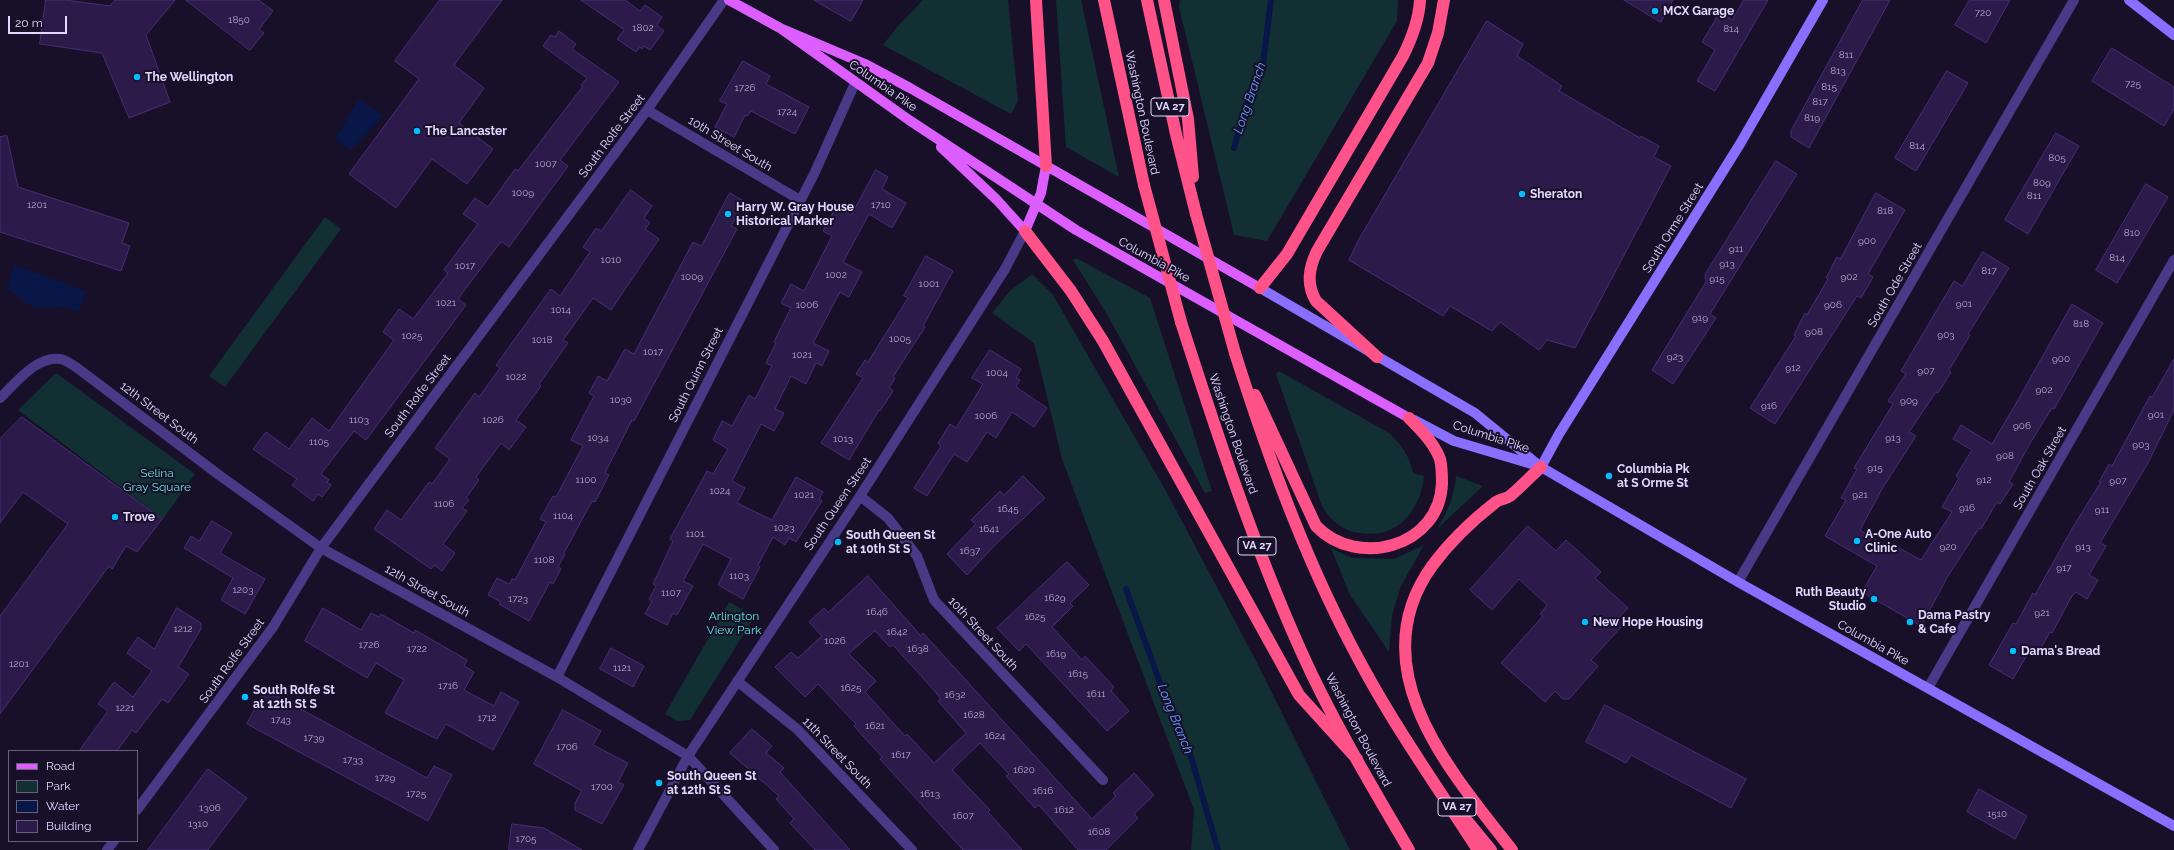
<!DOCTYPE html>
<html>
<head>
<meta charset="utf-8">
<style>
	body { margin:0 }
	#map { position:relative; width:2174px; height:850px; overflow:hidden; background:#181029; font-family:Raleway,sans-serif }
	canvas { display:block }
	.legend { position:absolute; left:8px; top:750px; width:130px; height:92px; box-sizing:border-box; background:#181029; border:1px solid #69607f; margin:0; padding:5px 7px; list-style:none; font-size:12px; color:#e2d7ff }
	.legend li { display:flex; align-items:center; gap:8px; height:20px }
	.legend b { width:20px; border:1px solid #69607f }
	.scale { position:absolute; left:8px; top:16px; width:59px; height:18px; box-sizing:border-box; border:2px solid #e2d7ff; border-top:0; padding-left:5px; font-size:12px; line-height:14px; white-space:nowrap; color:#e2d7ff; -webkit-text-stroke:3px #181029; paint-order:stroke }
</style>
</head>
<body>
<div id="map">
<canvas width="2174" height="850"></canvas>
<ul class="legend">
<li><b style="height:5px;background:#dd5eff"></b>Road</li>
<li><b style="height:11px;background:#122f33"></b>Park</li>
<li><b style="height:11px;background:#091648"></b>Water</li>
<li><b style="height:11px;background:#2c1b4a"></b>Building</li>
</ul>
<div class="scale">20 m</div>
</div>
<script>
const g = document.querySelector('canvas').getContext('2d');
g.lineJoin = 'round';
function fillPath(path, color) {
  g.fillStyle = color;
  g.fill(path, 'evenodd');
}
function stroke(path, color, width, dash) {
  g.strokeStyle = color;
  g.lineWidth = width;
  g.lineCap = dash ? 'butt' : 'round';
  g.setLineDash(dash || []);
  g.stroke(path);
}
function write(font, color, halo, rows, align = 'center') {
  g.font = font + ' Raleway,sans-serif';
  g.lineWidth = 4;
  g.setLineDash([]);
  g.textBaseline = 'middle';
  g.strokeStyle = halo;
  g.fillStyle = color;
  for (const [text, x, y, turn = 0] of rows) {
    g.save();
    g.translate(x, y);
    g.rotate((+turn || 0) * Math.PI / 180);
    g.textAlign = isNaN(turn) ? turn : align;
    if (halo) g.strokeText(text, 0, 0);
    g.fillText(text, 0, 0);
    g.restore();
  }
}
const green = new Path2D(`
	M923,0h85l10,101 -7,13 -128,-69 14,-18z
	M1056,0h25l38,177 -53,-30z
	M1180,0h218l-1,21 -130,220 -33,-6 -55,-228z
	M325,217l16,12 -116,158 -16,-11z
	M1076,258l74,40 62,193 -7,2 -97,-177 -35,-56z
	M1032,274l21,21 114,198 88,166 95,191h-159l3,-40 -132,-351 -28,-116 -42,-30 18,-22z
	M1279,371l110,62c13,12 20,22 24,40l11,3c-4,35 -26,63 -64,57 -18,-2 -29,-12 -38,-27l-46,-132z
	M56,373l139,101 -32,45 -145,-109z
	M1456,476l27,10 -46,43c11,-18 17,-32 19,-53z
	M1424,545l-23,41 -9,29 -3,37 -39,-57 -19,-47 21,10 42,1z
	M729,602l26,14 -65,104 -12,1 -13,-7z`);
const water = new Path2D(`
	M359,99l24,17 -32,34 -16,-11z
	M14,265l72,26 -7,21 -13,-5 -30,1 -9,-4 -9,-9 -11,-6z`);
const stream = new Path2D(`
	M1234,148l11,-38 18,-46 8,-64
	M1126,589l33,91 30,70 29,100`);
const building = new Path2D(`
	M46,0h19l45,6 5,-6h60l-29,35 24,67 -41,16 -27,-65 -62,-9z
	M186,0h73l14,11 -14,18 5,4 -14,17z
	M440,0h62l-48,65 30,23 -25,35 34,26 -26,35 -35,-25 -36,49 -47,-34 70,-95 -24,-18z
	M581,0h44l15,11 5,-6 17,12 -5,8 7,6 -14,19 -6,-4 -2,3 -2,-2 -4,5 -19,-13 7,-9z
	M814,0h49l-12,21z
	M1624,0h49l-12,22z
	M1744,0h24l-53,91 -18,-10 18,-31 -13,-8 18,-30 12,8z
	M1863,0h27l-81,148 -18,-11v-6z
	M1970,0h40l-24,43 -31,-18z
	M1487,21l36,23 -6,12 45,30 -3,5 81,47 1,-2 18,10 -5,11 17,9 -96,182 -28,-8 -8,10 -39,-28 -8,9 -42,-25 -7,10 -94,-56 9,-19z
	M559,31l17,13 -4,5 47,33 -59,78 8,6 -59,81 -7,-5 -3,2 -41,55 8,6 -100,135 -12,-9 -33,43 8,6 -2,2 4,3 -9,12 -4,-3 -5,7 -21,-16 5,-6 -44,-30 13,-17 23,17 23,-31 17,13 65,-91 -11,-8 16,-23 14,10 35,-46 -4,-3 34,-46 -15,-10 12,-16 13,9 27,-38 3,2 65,-85 -2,-1 6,-7 -44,-32 8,-11 4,2z
	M2112,48l62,39v22l-10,17 -72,-45z
	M743,61l27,15 -4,8 43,23 -14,27 -44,-23 -4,5 -2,-1 -11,22 -19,-10 12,-23 -7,-3z
	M1947,71l21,12 -52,88 -21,-13z
	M2056,133l23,13 -51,88 -23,-14z
	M7,136l11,51 111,36 -7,20 8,3 -9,25 -121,-39v-95z
	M1776,161l21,13 -87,140 6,4 -43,66 -21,-14 54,-88 -1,-7z
	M876,170l12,7 -6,12 24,14 -14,25 -23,-14 -26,48 19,10 -13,25 -9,-5 -27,51 16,8 -7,15 -6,-3 -10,21 -15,-8 -16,33 9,4 -10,18 -13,-7 -29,57 13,7 -8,15 35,17 24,-43 27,15 -4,7 3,2 -26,41 -7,-4 -4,7 -12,-8 -15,28 2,2 -17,32 -25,-14 13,-26 -28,-15 -20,37 10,5 -16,29 -4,-2 -6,12 -22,-11 7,-13 -3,-2 7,-13 -3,-2 20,-43 -3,-2 37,-68 6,3 15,-25 -15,-9 9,-19 10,5 17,-31 6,4 17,-33 -6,-3 10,-20 -2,-1 17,-34 -10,-5 10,-19 13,7 28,-55 -9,-5 13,-24 15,8z
	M2146,184l22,13 -51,86 -21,-13z
	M631,190l21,16 -8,12 6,5 -5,6 14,10 -48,71 -18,-12 -30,42 5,3 -29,41 2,2 -25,34 10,7 -17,23 -8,-7 -25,34 3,3 -13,18 3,2 -7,8 5,3 -24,33 12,9 -13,18 -8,-6 -3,4 -57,-40 13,-19 14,10 28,-38 3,2 18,-25 -15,-11 40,-55 4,4 21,-29 -4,-3 55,-76 9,7 30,-44 -7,-5 13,-19 5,3z
	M730,193l15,9 -14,24 6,3 -103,192 -2,-1 -27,53 4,2 -14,27 -3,-1 -28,52 1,1 -7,13 3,2 -8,15 -3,-2 -21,39 -30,-17 2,-2 -13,-7 9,-17 12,6 3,-5 3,1 31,-58 -6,-3 13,-23 3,1 27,-51 -12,-6 23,-44 -5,-3 9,-17 9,5 18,-32 9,5 59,-112 8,4z
	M1876,193l29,17 -37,64 5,3 -12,21 -4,-2 -82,128 -25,-16 46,-72 -2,-1 11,-22 2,2 21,-36 -2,-1 11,-21 3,2z
	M1983,252l26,16 -41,66 2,1 -21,35 2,2 -13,21 -2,-1 -27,40 7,4 -34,53 -22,41 28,17 2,-4 31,17 31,-48 -10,-5 17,-29 -3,-2 16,-26 -19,-11 8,-14 31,19 22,-37 58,-103 31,19 -49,86 -2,-1 -23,37 -20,37 4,2 -13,20 -3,-2 -16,27 -2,-1 -31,48 -27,50 -59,-34 15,-26 -52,-30 21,-36 -5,-2 16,-29 -3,-1 39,-64 -5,-3 18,-27 -5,-3 53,-90 8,5z
	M926,256l27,15 -30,55 2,1 -32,50 2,1 -6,10 4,3 -13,20 -1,-1 -30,50 -28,-17 42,-65 -7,-4 9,-14 3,2 40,-64 -4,-2z
	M990,350l31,19 -5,9 4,2 -4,7 31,21 -13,19 -22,-15 -16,26 -9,-6 -20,30 -13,-8 -27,42 -13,-8 27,-42 -3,-3 12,-19 6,4 27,-44 -11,-6z
	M2174,359v51l-26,53 -48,80 6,3 -17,29 9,5 -11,19 -11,-7 -4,4 -20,37 -2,-1 -12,21 -7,-5 -18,31 -24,-14 24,-42 3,1 17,-31 2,2 38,-68 28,-45h-2l10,-18 3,2 38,-70 2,1z
	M22,417l140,102 -25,33 -11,-6 -14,23 -3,-3 -109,148v-98l68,-92 -45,-32 -23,31v-84z
	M1023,476l22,22 -49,46 -29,31 -20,-21 29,-30 -5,-4 29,-29 4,4z
	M212,521l20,12 -12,20 45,26 -20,35 -24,-14 12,-22 -49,-30 7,-12 8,5z
	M1528,526l28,25 10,-11 35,32 -6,6 33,30 -11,11 6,6 -32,35 7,6 -29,33h-6l-8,-8 -10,11 -44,-39 42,-47 -3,-2 7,-9 -28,-26 -27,31 -22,-20z
	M1067,562l22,23 -19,18 3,3 -21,21 30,33 3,-4 29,31 -3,4 18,20 -22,20 -81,-87 -7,7 -22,-23z
	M868,576l53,60 2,-3 169,186 24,-23 -3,-3 21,-20 20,22 -20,19 4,4 -32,32h-28l-39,-45 -4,3 -29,-32 3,-2 -29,-31 -28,27 38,40 -2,2 34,38h-59l-83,-91 2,-2 -28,-31 2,-2 -38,-40 -13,13 -30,-30 16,-15 7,6 24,-22 -13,-14 15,-14 4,4zM875,631l15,16 3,-2 39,43 9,11 -3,2 28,32 -32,30 -27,-29 -2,2 -40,-44 11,-11 -27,-27z
	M177,608l24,15v6l-23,38 11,7 -21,29 -6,-4 -26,34 -4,-3 -15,21h-38l29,-40 -10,-7 16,-22 19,15 19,-26 -25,-18 11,-16 16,12z
	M323,608l38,22 10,-17 8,4 2,-3 33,19 1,-3 52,30 -3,6 10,6 -10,18 30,16 7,-14 18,10 -26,48 -47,-26 -9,15 -52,-26 19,-33 -28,-17 -9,15 -62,-37z
	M611,648l33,18 -11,21 -33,-18z
	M266,690l161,88 7,-12 18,9 -24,46 -181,-97z
	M1605,705l141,74 -15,29 -100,-53 -5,8 -40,-21z
	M563,710l38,21 -8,14 35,18 -10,19 6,3 -22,39 -27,-14v-7l7,-12 -48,-27z
	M752,729l20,17 -6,7 18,15 -4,4 70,78h-35l-25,-27 4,-4 -18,-20 3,-3 -49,-43z
	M208,769l39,29 -25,33 -14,19h-60z
	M1979,789l48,27 -12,23 -48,-27z
	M512,824l32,4 38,22h-73z`);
const street = new Path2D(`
	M647,110l153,90
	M0,398c15,-14 37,-43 60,-39 5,0 12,6 16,8l143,108 102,73 236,129 131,79 86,94
	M860,496l28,22 29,38 17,44 169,180
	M1738,582l336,-582
	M557,677l258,-505 40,-89
	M737,681l60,48 115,121
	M1928,688l246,-428
	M137,810l136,-183 48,-79 326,-438 77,-110
	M107,850l7,-9
	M638,850l50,-94 172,-260 145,-227 20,-38`);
const secondary = new Path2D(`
	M2129,0l45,35
	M1260,288l215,125 66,54 197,115 436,244
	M1414,420l40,21 81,24
	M1541,467l18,-33 181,-290 83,-144`);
const primary = new Path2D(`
	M729,0l51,28 85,36 45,24 350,200
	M780,28l129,92 167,110 333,188
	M941,147l56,53 28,31 16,-38 5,-27`);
const highway = new Path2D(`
	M1036,0l10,166
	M1104,0l40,185
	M1147,0l29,134 20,80
	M1164,0l24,119 5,58
	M1025,231l46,60 32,50 196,354 58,64
	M1260,288l27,-34 116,-198c9,-18 16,-36 17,-56
	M1181,322c36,112 72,222 120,329 31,69 70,134 108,199
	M1235,353c35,110 74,217 130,318 34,62 75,120 113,179
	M1377,357l-61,-56c-10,-17 -7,-33 1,-50l111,-188 10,-30 6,-33
	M1255,395l61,131c41,43 124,21 126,-43 0,-7 0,-16 -2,-24 -6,-16 -19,-29 -31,-41
	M1464,817l27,33
	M1512,850c-62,-79 -153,-182 -80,-284 17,-23 42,-47 64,-64 4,-3 10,-3 14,-6 11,-9 21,-20 31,-29`);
const highwayBridge = new Path2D(`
	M1144,185l37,137
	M1196,214l39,139`);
const markers = [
	[1655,11,4,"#03bdff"],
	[137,77,4,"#03bdff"],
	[417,131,4,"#03bdff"],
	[1522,194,4,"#03bdff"],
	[728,214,4,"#03bdff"],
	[1609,476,4,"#03bdff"],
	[115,517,4,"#03bdff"],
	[1857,541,4,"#03bdff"],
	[838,542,4,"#03bdff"],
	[1874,599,4,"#03bdff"],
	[1585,622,4,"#03bdff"],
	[1910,622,4,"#03bdff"],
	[2013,651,4,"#03bdff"],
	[245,697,4,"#03bdff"],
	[659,783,4,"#03bdff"]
];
const numberNames = [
	["720",1983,13],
	["1850",239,20],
	["1802",643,28],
	["814",1731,29],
	["811",1846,55],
	["813",1838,71],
	["725",2133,84],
	["815",1829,87],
	["1726",745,88],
	["817",1820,102],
	["1724",787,112],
	["819",1812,118],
	["814",1917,146],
	["805",2057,158],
	["1007",546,164],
	["809",2042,183],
	["1009",523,193],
	["811",2034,196],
	["1201",37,205],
	["1710",881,205],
	["818",1885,211],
	["810",2132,233],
	["900",1867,241],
	["911",1736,249],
	["814",2117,258],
	["1010",611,260],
	["913",1727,264],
	["1017",465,266],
	["817",1989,271],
	["1002",836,275],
	["1009",692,277],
	["902",1849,277],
	["915",1717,279],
	["1001",929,284],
	["1021",446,303],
	["901",1964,304],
	["1006",807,305],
	["906",1833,305],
	["1014",561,310],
	["919",1700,318],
	["818",2081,324],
	["908",1814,332],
	["903",1946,335],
	["1025",412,336],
	["1005",900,339],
	["1018",542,340],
	["1017",653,352],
	["1021",802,355],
	["923",1675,357],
	["900",2061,359],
	["912",1793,368],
	["907",1926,371],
	["1004",997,373],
	["1022",516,377],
	["902",2044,390],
	["1030",621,400],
	["909",1909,401],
	["916",1769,406],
	["901",2156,415],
	["1006",986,416],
	["1103",359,420],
	["1026",493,420],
	["906",2022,426],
	["1034",598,438],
	["913",1893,438],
	["1013",843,439],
	["1105",319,442],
	["903",2141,445],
	["908",2005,456],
	["915",1875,468],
	["1100",586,480],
	["912",1984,480],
	["907",2118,481],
	["1024",720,491],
	["1021",804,495],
	["921",1860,495],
	["1106",444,504],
	["916",1967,508],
	["1645",1008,509],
	["911",2102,510],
	["1104",563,516],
	["1023",784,528],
	["1641",989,529],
	["1101",695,534],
	["920",1948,547],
	["913",2083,547],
	["1637",970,551],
	["1108",544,560],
	["917",2064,568],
	["1103",739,576],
	["1203",243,590],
	["1107",671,593],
	["1629",1055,598],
	["1723",518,599],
	["1646",877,612],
	["921",2042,613],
	["1625",1035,617],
	["1212",183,629],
	["1642",897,632],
	["1026",835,641],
	["1726",369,645],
	["1722",417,649],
	["1638",918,649],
	["1619",1056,654],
	["1201",19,664],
	["1121",622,668],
	["1615",1078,674],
	["1716",448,686],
	["1625",851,688],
	["1611",1096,694],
	["1632",955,695],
	["1221",125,708],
	["1628",974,715],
	["1712",487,718],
	["1743",281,720],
	["1621",875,726],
	["1624",995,736],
	["1739",314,738],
	["1706",567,747],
	["1617",901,755],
	["1733",353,760],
	["1620",1024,770],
	["1729",385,778],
	["1700",602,787],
	["1616",1043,791],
	["1725",416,794],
	["1613",930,794],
	["1306",210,808],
	["1612",1064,810],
	["1510",1997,814],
	["1607",963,816],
	["1310",198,824],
	["1608",1099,832],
	["1705",526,839]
];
const shields = [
	[1170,107,38],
	[1257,546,38],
	[1457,807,38]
];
const shieldNames = [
	["VA 27",1170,107],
	["VA 27",1257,546],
	["VA 27",1457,807]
];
const poiNames = [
	["MCX Garage",1663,11],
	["The Wellington",145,77],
	["The Lancaster",425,131],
	["Sheraton",1530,194],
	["Harry W. Gray House",736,207],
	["Historical Marker",736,221],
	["Columbia Pk",1617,469],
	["at S Orme St",1617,483],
	["Trove",123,517],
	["A-One Auto",1865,534],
	["Clinic",1865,548],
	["South Queen St",846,535],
	["at 10th St S",846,549],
	["Ruth Beauty",1866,592,"right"],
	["Studio",1866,606,"right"],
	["Dama Pastry",1918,615],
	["& Cafe",1918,629],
	["New Hope Housing",1593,622],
	["Dama's Bread",2021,651],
	["South Rolfe St",253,690],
	["at 12th St S",253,704],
	["South Queen St",667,776],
	["at 12th St S",667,790]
];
const streetNames = [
	["Columbia Pike",883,86,35],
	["Washington Boulevard",1142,113,78],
	["South Rolfe Street",612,136,-53],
	["10th Street South",730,144,31],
	["South Orme Street",1673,228,-58],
	["Columbia Pike",1154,260,29],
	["South Ode Street",1895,285,-60],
	["South Quinn Street",696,375,-63],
	["South Rolfe Street",418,396,-53],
	["12th Street South",159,413,37],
	["Washington Boulevard",1233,434,71],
	["Columbia Pike",1491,437,18],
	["South Oak Street",2040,468,-60],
	["South Queen Street",838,504,-56],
	["12th Street South",427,591,29],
	["10th Street South",983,634,47],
	["Columbia Pike",1873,643,29],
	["South Rolfe Street",232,661,-54],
	["Washington Boulevard",1358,730,62],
	["11th Street South",837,753,46]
];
const parkNames = [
	["Selina",157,473],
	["Gray Square",157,487],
	["Arlington",734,616],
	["View Park",734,630]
];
const waterNames = [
	["Long Branch",1250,98,-71],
	["Long Branch",1175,719,68]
];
fillPath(green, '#122f33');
fillPath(water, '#091648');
stroke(stream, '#091648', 6);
fillPath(building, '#2c1b4a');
stroke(building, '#472d76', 1);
stroke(street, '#493a88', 10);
stroke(secondary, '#896eff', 10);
stroke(primary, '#dd5eff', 10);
stroke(highway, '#ff5289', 12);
stroke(highwayBridge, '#ff5289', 12);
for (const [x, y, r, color] of markers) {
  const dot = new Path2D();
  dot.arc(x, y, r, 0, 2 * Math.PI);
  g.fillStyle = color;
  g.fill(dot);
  stroke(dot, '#181029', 1.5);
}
write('10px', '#b4a8d2', null, numberNames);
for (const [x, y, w] of shields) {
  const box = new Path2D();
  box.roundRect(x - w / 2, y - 9, w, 18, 3);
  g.fillStyle = '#181029';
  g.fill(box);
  stroke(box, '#e2d7ff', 1);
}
write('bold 11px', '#e2d7ff', null, shieldNames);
write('bold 12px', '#e2d7ff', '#181029', poiNames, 'left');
write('12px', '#e2d7ff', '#181029', streetNames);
write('12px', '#60e2d7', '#181029', parkNames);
write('italic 13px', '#659fff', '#181029', waterNames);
</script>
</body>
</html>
